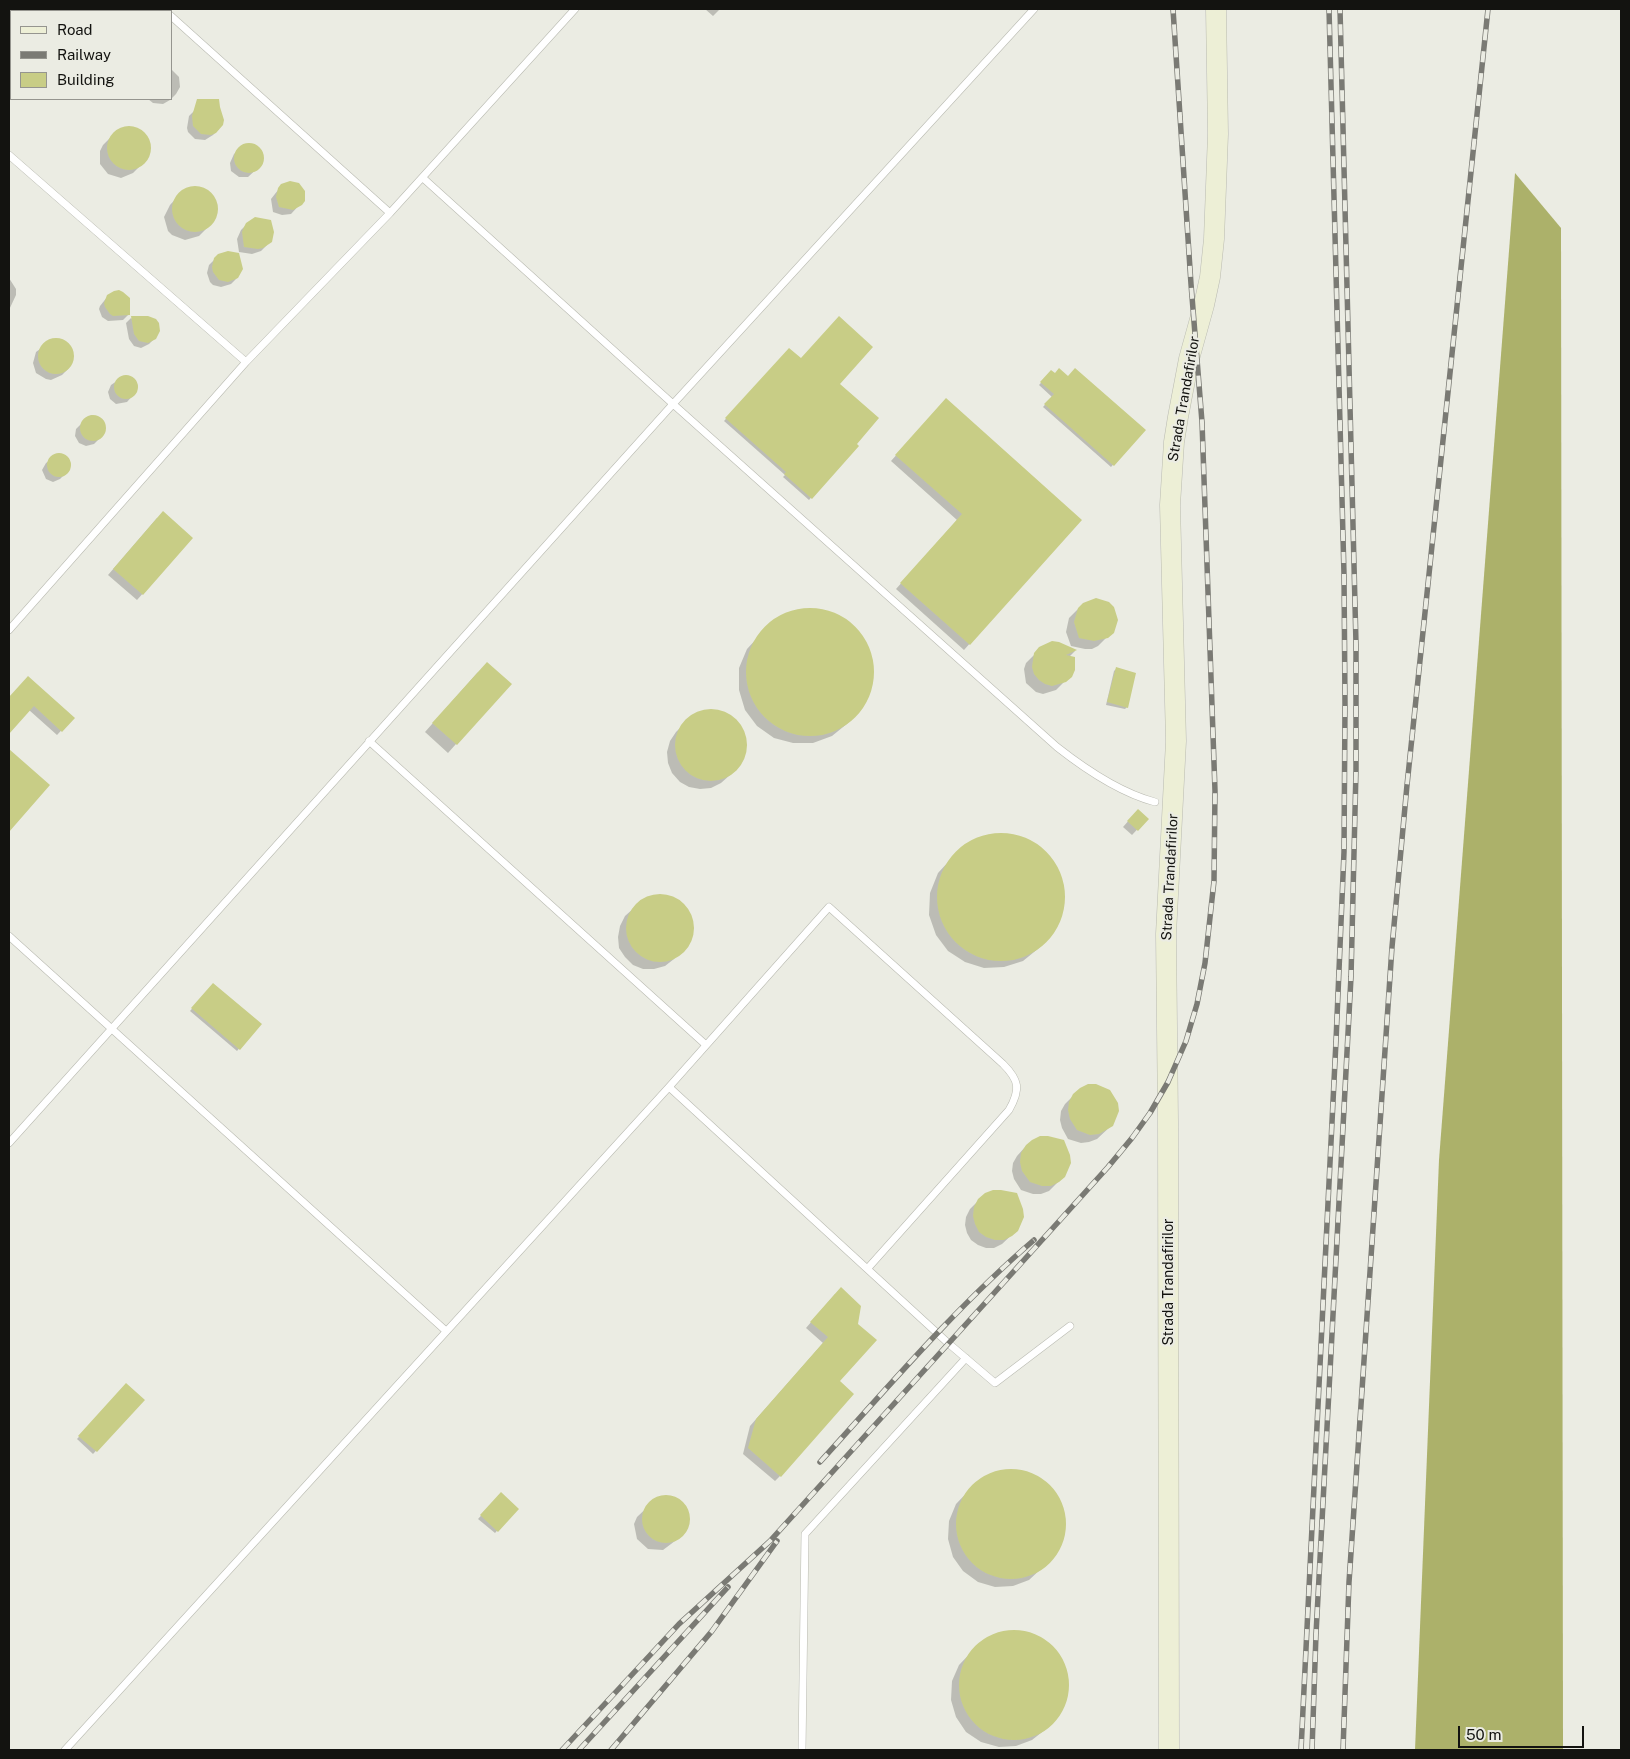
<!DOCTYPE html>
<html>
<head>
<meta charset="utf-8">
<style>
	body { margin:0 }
	#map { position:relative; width:1630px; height:1759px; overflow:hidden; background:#ebece3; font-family:"Public Sans",sans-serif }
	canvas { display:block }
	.frame { position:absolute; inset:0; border:10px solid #131310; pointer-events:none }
	.legend { position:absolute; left:10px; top:10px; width:162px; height:90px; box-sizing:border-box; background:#ebece3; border:1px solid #95958f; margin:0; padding:6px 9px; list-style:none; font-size:15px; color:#131310 }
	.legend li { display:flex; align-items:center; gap:10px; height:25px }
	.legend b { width:25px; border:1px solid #95958f }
	.scale { position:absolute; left:1458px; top:1726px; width:126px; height:22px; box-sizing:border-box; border:2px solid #131310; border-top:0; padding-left:6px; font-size:15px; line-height:18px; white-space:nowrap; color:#131310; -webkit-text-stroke:4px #ebece3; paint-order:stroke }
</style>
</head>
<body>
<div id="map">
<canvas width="1630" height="1759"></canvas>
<div class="frame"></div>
<ul class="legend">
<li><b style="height:6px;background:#edefd6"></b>Road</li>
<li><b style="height:6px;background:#7a7a74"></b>Railway</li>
<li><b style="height:14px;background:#c8cd86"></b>Building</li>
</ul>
<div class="scale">50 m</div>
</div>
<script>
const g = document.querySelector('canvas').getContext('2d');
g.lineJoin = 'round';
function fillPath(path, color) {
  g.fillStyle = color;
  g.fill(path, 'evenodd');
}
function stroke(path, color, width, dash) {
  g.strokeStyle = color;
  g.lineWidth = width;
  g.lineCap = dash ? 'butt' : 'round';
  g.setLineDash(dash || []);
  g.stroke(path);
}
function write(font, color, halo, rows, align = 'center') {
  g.font = font + ' "Public Sans",sans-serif';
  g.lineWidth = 4.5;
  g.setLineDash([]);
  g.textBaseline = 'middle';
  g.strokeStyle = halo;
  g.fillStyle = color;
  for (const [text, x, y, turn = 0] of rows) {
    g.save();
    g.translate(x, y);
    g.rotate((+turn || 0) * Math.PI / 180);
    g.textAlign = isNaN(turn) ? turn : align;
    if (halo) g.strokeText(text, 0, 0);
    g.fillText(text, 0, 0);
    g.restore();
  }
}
const forest = new Path2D(`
	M1515,173l46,55 2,1522h-148l24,-590z`);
const shadow = new Path2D(`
	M705,9h15l-7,7z
	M171,69l8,8 1,10 -4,7 -6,6 -7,4 -10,-1 -5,-4h23z
	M195,110l24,19 -6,6 -8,5 -10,-1 -7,-7 -1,-4 2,-12z
	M130,127l13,6 6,8v11l-2,7 -14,14 -12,5 -13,-4 -8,-10v-13l3,-6 9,-9 11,-8z
	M248,145h4l8,4 3,8 -2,8 -13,12h-9l-8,-6 -1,-8 4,-9 6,-6z
	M282,185l21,16 -12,13 -9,1 -9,-3 -2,-13z
	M190,188l15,2 10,10 2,7 -4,15 -14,14 -14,4 -13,-5 -4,-4 -4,-14 6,-12 9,-10z
	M247,224l20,21 -6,6 -9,3 -13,-2 -2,-13 4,-9z
	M219,255l18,23 -6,6 -10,3 -8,-2 -3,-3 -3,-9 2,-8z
	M9,278l7,11v6l-7,15z
	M108,296l21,18 -6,6 -15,1 -6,-4 -3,-8 1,-3z
	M131,318l24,20 -6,6 -8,4 -7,-2 -5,-7 -3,-16z
	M52,340l11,1 8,7 2,11 -5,10 -6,6 -11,5 -5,-1 -10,-6 -3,-10 3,-11z
	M789,350l12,10 37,24 17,60 2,2 -48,54 -26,-23 2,-2 -61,-54z
	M1051,372l93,58 -33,37 -68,-60 9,-10 -13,-12z
	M124,376l10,4 3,6 -2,7 -8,9 -11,2 -6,-5 -2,-7 3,-7z
	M941,405l139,115 -116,130 -68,-61 61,-69 -66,-59z
	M92,415l11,5 2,7 -2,8 -9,9 -8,2 -7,-3 -4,-7 1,-7 12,-12z
	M58,454l9,3 3,7 -4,9 -6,6 -7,3 -7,-3 -4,-9 4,-7z
	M157,518l35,20 -55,62 -29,-25z
	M1096,599l16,33 -14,14 -6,3h-7l-14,-3 -5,-14 3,-14 14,-14z
	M810,609l22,4 18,10 14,16 8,19 1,20 -5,19 -11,17 -9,9 -16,13 -19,7h-20l-19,-5 -17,-12 -12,-16 -6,-20v-22l8,-19 24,-26 18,-10z
	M1059,643l16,8 -6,6 1,19 -14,14 -13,4 -7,-2 -10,-9 -2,-14 2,-6 9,-9z
	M1116,669l11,38 -2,2 -19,-4 8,-34z
	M478,672l-22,72 -8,9 -23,-21z
	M28,678l45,40 -16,17 -28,-25 -20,22v-33z
	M704,711h12l11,4 10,7 6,10 3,12 -2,12 -5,10 -9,9 -9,8 -10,5 -11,1 -11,-2 -9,-5 -8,-9 -4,-10 -1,-11 3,-11 6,-9 17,-17z
	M9,751l39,34 -39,45z
	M1138,810l9,9 -15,16 -9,-8z
	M1001,834l21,3 19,11 14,16 7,19 2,20 -5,19 -11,17 -9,9 -16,13 -19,6 -20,1 -19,-6 -17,-11 -12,-16 -7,-20 1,-22 8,-20 23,-25 19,-10z
	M663,895l10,3 9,6 6,8 4,9v11l-3,10 -15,17 -9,7 -11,3h-11l-10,-4 -8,-8 -6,-9 -1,-11 2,-11 5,-10 18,-16 9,-4z
	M213,985l47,39 -23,27 -47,-40z
	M1080,1089l32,36 -15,14 -8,3 -8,1 -13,-4 -6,-11 -2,-8 1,-9 4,-7z
	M1026,1146l38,30 -15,15 -8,3h-8l-12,-4 -7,-11 -2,-8 1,-8 4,-7z
	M985,1194l32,36 -15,14 -8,4h-8l-8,-3 -7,-5 -4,-7 -2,-8 1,-8 4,-8z
	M835,1294l3,87 -58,95 -5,5 -32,-27 7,-28 73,-83 -17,-15z
	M126,1385l17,15 -50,54 -16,-15z
	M1011,1470l18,3 15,9 11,13 7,15 2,18 -4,16 -9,15 -9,9 -13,12 -16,6 -18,1 -17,-5 -15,-11 -10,-14 -5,-18 1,-18 7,-17 21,-22 17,-9z
	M501,1494l16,15 -22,24 -17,-14z
	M672,1497l6,3 9,11 1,14 -3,7 -10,9 -12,9 -15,-1 -11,-10 -3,-15 3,-7 20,-19z
	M1015,1631l17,3 15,8 12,13 7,16 2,17 -4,17 -9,15 -9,9 -14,11 -16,6 -17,1 -18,-5 -15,-10 -10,-15 -5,-17 1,-19 7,-16 22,-23 16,-8z`);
const building = new Path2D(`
	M197,99h22l1,8 4,13 -1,5 -7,8 -5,2 -10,-1 -8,-8 -1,-10z
	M107 148a22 22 0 1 1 44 0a22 22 0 1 1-44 0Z
	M234 158a15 15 0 1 1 30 0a15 15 0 1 1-30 0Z
	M290,181l9,2 6,8v10l-3,4 -9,5 -14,-3 -3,-10 2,-9 3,-4z
	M172 209a23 23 0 1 1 46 0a23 23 0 1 1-46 0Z
	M255,217l16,3 3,12 -2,10 -9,6 -5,1 -14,-2 -2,-15 2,-5 2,-4z
	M228,251l11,2 4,16 -5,9 -10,4 -9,-2 -6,-8 -1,-5 2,-9 4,-4z
	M119,290l4,2 7,6v17l-17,1 -3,-2 -5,-7 -1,-4 3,-8 7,-4z
	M131,316h17l8,3 3,4 1,8 -4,8 -8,4 -9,-2 -5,-7z
	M839,316l34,31 -33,37 39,34 -22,26 2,2 -47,53 -28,-25 2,-2 -61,-54 64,-70 12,10z
	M38 356a18 18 0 1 1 36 0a18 18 0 1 1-36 0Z
	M1059,368l9,8 7,-8 71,62 -32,36 -70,-62 10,-10 -14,-12 11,-12 4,3z
	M114 387a12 12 0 1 1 24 0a12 12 0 1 1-24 0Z
	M946,398l136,122 -112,125 -70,-62 62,-69 -67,-59z
	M80 428a13 13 0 1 1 26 0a13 13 0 1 1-26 0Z
	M47 465a12 12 0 1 1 24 0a12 12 0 1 1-24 0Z
	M163,511l30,27 -50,57 -30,-26z
	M1096,598l13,4 5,5 4,13 -4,13 -6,5 -14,3 -15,-3 -5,-16 4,-14 5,-5z
	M746 672a64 64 0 1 1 128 0a64 64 0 1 1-128 0Z
	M1052,641l7,1 18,8 -11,5 9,2v13l-3,7 -6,5 -14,4 -7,-2 -6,-4 -5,-6 -2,-7 2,-14 5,-6z
	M487,662l25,22 -55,61 -25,-22z
	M1116,667l20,6 -8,35 -21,-6z
	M28,676l47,42 -13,14 -28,-26 -25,28v-37z
	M675 745a36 36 0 1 1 72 0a36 36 0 1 1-72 0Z
	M9,749l41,36 -41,47z
	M1138,809l11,10 -11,12 -11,-10z
	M937 897a64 64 0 1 1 128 0a64 64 0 1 1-128 0Z
	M626 928a34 34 0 1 1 68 0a34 34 0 1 1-68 0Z
	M213,983l49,41 -22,26 -49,-42z
	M1088,1084h8l14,6 8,13 1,8 -6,15 -14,8 -9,1 -13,-5 -7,-11 -2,-9 1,-8 4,-8 7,-6z
	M1040,1136h8l16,4 6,15 1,8 -6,14 -6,5 -8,4h-9l-12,-4 -8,-11 -2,-9 1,-9 5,-8 6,-5z
	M993,1190h8l16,3 6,16 1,8 -6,14 -6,5 -8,4h-9l-9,-3 -7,-5 -4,-8 -2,-8 1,-9 4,-8 7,-6z
	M841,1287l20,19 -3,18 19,16 -37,41 14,13 -73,83 -33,-29 8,-29 72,-82 -18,-15z
	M126,1383l19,17 -48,52 -19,-16z
	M956 1524a55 55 0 1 1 110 0a55 55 0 1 1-110 0Z
	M501,1492l18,17 -21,23 -18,-17z
	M642 1519a24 24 0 1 1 48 0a24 24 0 1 1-48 0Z
	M959 1685a55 55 0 1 1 110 0a55 55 0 1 1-110 0Z`);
const lane = new Path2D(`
	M163,9l3,2
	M171,16l219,197
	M9,155l237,207
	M423,178l250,226 384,343c28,22 64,46 98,55
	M9,630l237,-268 144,-149 185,-204
	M369,741l337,304
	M9,936l437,395
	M669,1087l279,256 47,40 75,-57
	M9,1143l664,-739 361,-395
	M65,1750l604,-663 160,-180 174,157c16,16 18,25 6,46l-141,158
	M802,1750l3,-216 161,-176`);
const secondary = new Path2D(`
	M1169,1750l-1,-629 -2,-187 10,-193 -6,-236 4,-63 4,-25 11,-58 15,-54 6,-28 4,-38 4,-105 -2,-125`);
const rail = new Path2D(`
	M820,1462c69,-76 136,-155 214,-222
	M562,1750l117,-126 91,-83 338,-374 24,-29 18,-25 18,-31 18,-41 11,-37 8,-41 9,-82 1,-90 -13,-369 -11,-138 -18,-275
	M579,1750l149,-163
	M611,1750l101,-119 65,-90
	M1301,1750l35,-709 8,-189 1,-147 -1,-131 -15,-565
	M1312,1750l4,-116 35,-657 5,-207v-126l-16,-635
	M1343,1750l6,-168 43,-635 15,-162 81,-776`);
const streetNames = [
	["Strada Trandafirilor",1184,399,-80],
	["Strada Trandafirilor",1170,877,-87],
	["Strada Trandafirilor",1169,1282,-90]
];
fillPath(forest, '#acb16a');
fillPath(shadow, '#0003');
fillPath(building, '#c8cd86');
stroke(lane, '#b9bab1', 8);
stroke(secondary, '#b9bab1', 21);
stroke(lane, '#fff', 7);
stroke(secondary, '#edefd6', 20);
stroke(rail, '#7a7a74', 5.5);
stroke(rail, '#ebece3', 4, [11]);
write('14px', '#131310', '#ebece3', streetNames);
</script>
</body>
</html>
